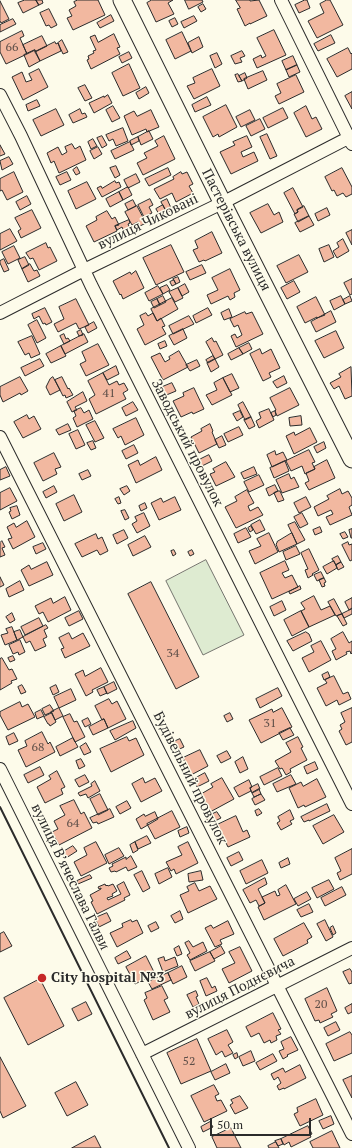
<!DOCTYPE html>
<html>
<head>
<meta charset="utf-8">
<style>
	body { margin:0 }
	#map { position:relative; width:352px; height:1148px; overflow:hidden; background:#fdfbea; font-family:"PT Serif",serif }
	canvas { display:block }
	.scale { position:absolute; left:210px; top:1118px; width:101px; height:18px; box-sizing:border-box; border:2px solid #2b2b2b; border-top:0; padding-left:5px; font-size:12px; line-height:14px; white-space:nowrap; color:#2b2b2b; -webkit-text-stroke:3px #fdfbea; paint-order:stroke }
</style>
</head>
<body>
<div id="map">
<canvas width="352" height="1148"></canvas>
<div class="scale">50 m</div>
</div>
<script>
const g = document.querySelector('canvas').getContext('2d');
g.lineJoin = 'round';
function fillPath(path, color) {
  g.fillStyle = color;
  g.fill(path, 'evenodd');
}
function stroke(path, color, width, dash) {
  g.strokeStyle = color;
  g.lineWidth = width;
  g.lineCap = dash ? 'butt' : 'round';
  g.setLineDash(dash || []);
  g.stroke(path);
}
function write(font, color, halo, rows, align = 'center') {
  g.font = font + ' "PT Serif",serif';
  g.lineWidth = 3;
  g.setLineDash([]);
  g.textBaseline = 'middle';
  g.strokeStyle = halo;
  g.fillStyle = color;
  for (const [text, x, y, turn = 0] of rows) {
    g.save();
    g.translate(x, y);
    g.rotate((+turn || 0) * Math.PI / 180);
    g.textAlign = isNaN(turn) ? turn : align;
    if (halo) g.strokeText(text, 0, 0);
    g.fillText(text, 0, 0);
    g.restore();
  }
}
const green = new Path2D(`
	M206,560l38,75 -41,20 -37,-74z`);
const building = new Path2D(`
	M25,0h11l3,5 -16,8 -5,-10z
	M36,0h6l1,3 -4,2z
	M78,0h20l7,15 -32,15 -6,-12 5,-2 -3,-6 7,-4 -2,-4z
	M152,0h21l-5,3 6,11 -18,8 -9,-19z
	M185,0h17l1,2 -14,7z
	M236,0h14v1l9,-1 8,16 -17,8v-1l-5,3 -8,-17 3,-1z
	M305,0h2l3,8 -11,5 -4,-8z
	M327,0h3l13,25 -26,13 -9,-17 16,-8 -4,-9z
	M0,1l9,18 -8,4 -1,-2z
	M203,4l3,5 -5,3 -3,-5z
	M49,9l8,16 -6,3 -2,-3 -3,1 -6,-13z
	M111,15l3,6 -14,7 -3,-5z
	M194,16l3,5 -13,7 -3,-6z
	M175,18l3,6 -6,3 -3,-6z
	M13,19l3,5 -16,8v-7z
	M274,30l12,25 -29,13 -4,-9 8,-4 1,3 4,-2 -9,-18z
	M22,31l2,5 -4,2 7,16 -21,10 -6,-12v-10z
	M182,32l9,19 -16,8 -9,-19z
	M114,34l6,13 -3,1 3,6 -29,15 -4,-9 2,-1 -1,-3 6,-3 -1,-2 3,-1 -6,-13 5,-2 3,7z
	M331,35l4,8 -17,8 -4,-7z
	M42,36l5,10 -12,6v-2l-8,4 -4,-9z
	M199,37l4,10 -11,6 -4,-10z
	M62,40l6,12 -5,2 -5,-11z
	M55,42l1,2 2,-1 3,8 -21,10 -5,-9z
	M348,48l3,6 1,-1v16l-15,8 -10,-18z
	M35,50l5,11 -11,6 -5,-12z
	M242,51l3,5 -5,2 2,4 -7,2 -4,-8z
	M129,52l3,6 -10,5 -3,-6z
	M217,53l5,11 -7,4 -5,-12z
	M293,56l4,9 -11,5 -4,-9z
	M129,64l11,24 -17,8 -11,-23z
	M297,65l3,7 -11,5 -3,-7z
	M39,69l9,18 -25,13 -11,-23 10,-5 4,10 6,-2 -3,-6z
	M212,69l8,17 -26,13 -7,-13 8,-3 -2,-5z
	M263,71l4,9 -19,9 -4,-10z
	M245,73l2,5 -5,3 -3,-5z
	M238,74l4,7 -4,1 -3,-7z
	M296,75l8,17 -25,12 -4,-8 6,-3 -4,-9z
	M85,85l7,13 -7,3 -7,-13z
	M146,87l3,6 -10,6 -3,-6z
	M352,92v17l-7,-13z
	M108,95l4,8 -18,10 -5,-10 15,-7v1z
	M207,97l4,8 -16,7 -3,-7z
	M37,100l3,6 -12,5 -2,-6z
	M226,105l11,22 -18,10 -1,-3 -5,3 -10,-20z
	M113,106l7,12 -8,4 -6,-12z
	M306,106l6,13 4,-2 6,12 -16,8 -12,-24z
	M283,108l5,10 -20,10 -5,-10z
	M56,109l8,16 -23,11 -8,-16z
	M80,109l2,5 3,-1 2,4 -14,6 -4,-8z
	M151,110l8,17 -12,5 -1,-3 -14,6 -8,-19 10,-5 3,5z
	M250,110l5,10 -14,7 -5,-10z
	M260,119l5,10 -14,7 -5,-10z
	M123,128l5,13 -12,5 -3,-7 -4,2 -3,-6z
	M149,131l4,8 -12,6 -3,-8z
	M267,134l10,22 -7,3 -10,-22z
	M102,136l5,9 -5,3 -5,-10z
	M164,136l11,23 -32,16 -6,-12 10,-5 -3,-5 14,-7 -3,-5z
	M247,136l5,11 -11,5 2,5 11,-5 4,9 -27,13 -11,-22 15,-7 -2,-3z
	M138,137l1,4 -8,4 -1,-4z
	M93,139l4,7 -6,3 -3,-7z
	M130,142l4,8 -19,9 -4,-8z
	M72,144l3,5 5,-3 6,14 -27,13 -5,-12 -3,2 -4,-10 11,-6 4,8 5,-3 -2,-5z
	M0,145l5,9 -5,2z
	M98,147l4,7 -8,5 -4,-8z
	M9,157l4,7 -11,6 -2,-9z
	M116,166l4,9 -5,3 -5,-10z
	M77,167l3,6 -4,2 -3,-5z
	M168,168l3,7 -22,11 -4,-7z
	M342,168l10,19v7l-6,3 -3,-4 -6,3 -3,-6 -2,1 -7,-14z
	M14,172l9,20 -16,8 -5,-10 -2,1v-12z
	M67,172l4,8 -11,5 -4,-8z
	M181,172l1,2 5,-2 6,12 -4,2 4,7 -17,9 -4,-9 -12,6 -6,-10 20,-10 -1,-2z
	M136,174l4,8 -12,6 -4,-8z
	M115,181l1,2 3,-1 2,5 -19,10 -5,-9 4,-2 1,2z
	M87,182l9,17 -20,10 -8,-18z
	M128,187l4,8 -9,5 -4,-8z
	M293,188l10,19 -6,3 1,2 -3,2 -11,-21z
	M119,192l4,8 -13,7 -4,-8z
	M27,196l4,8 -11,6 -4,-8z
	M150,199l3,6 -4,2 3,6 -8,4 -6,-12z
	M167,199l5,11 -5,3 -6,-11z
	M133,200l3,6 -8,4 -3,-6z
	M268,204l6,11 5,-3 4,10 -22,11 -11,-20z
	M163,205l4,8 -7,3 -4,-7z
	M137,206l9,17 -6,3 -2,-4 -6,3 -7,-13z
	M304,206l5,10 -11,6 -4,-8 4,-2 -1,-2z
	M327,208l3,7 -12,6 -3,-7z
	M32,210l9,18 -20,10 -3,-7 3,-2 -6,-11z
	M107,211l5,8 3,-2 4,8 -4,1 2,5 -23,11 -8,-16 11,-6 -1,-3z
	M309,216l5,9 -14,7 -5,-9z
	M129,220l1,3 -2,1 3,7 -6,3 -3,-7 -5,3 -2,-4z
	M10,229l7,12 -17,9v-16z
	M352,230v15l-6,-12z
	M212,232l10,21 -17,8 -1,-1 -5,2 -6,-12 5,-2 -3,-7z
	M343,239l6,12 -12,7 -4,-7 6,-4 -2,-4z
	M46,243l2,5 2,-1 7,14 -18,9 -6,-12 -3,1 -4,-6z
	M171,245l13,27 -28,13 -13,-27z
	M329,245l5,12 -10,5 -5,-13z
	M14,246l6,12 -12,6 -6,-12z
	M299,255l9,17 -22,11 -9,-17z
	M25,257l4,8 -7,4 -4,-9z
	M4,259l5,11 -5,2 -4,-9v-2z
	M30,264l4,7 3,-1 3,6 -12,6 -6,-13z
	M202,265l4,8 -16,7 -4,-8z
	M230,269l10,21 -6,3 1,4 -5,3 -2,-4 -17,8 -4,-9 11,-5 -6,-12z
	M136,271l8,17 -21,11 -2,-5 -1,1 -7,-14 17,-9 1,2z
	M178,277l2,5 -4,2 -3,-5z
	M352,279v15l-2,1 -6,-12z
	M174,280l2,4 -4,2 -2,-4z
	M294,281l6,11 -13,7 -6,-11z
	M185,284l4,8 -7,4 -4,-8z
	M167,285l3,5 -7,4 -3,-6z
	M158,286l5,8 -14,7 -4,-8z
	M178,288l5,10 -8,4 -6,-10z
	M163,296l3,6 -6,3 -3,-6z
	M341,296l4,8 -11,6 -4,-9z
	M350,296l2,5 -7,3 -2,-4z
	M316,297l9,18 -8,3v-1l-12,6 -8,-16z
	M172,298l6,11 -21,12 -6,-12z
	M76,299l13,26 -10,4 -3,-6 -18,9 -4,-8 10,-5 -5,-12z
	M157,299l3,6 -6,3 -3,-6z
	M45,308l7,14 -6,3 -1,-2 -2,1 -4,-8 -5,3 -2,-5z
	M208,308l4,7 -16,8 -3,-7z
	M229,309l3,8 -8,3 -3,-7z
	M331,311l5,11 -20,10 -5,-10z
	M245,312l1,2 6,-2 11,22 -27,13 -5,-11 4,-2 2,4 5,-3 -4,-10 -4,2 -4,-8z
	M146,313l2,3 5,-3 4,8 4,-3 4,8 -3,1 4,7 -21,11 -8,-16 7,-4 -4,-9z
	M189,316l5,8 -21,10 -4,-8z
	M37,320l9,18 -9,5 -9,-18z
	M94,322l3,6 -9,5 -3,-6z
	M183,329l4,9 -13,7 -5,-9z
	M81,330l2,5 -4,1 -2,-4z
	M336,331l8,17 -20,10 -9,-17z
	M64,334l2,5 2,-1 2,3 -6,3 -4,-8z
	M84,334l4,8 -23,12 -4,-8z
	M32,336l8,18 -9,4 -2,-5 -4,2 -7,-13z
	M212,338l2,4 2,-1 7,14 -8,4 -9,-17z
	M165,341l2,5 -7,3 -2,-5z
	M249,343l3,6 -9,5 -4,-6z
	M98,344l11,21 -23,11 -6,-12 6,-3 -4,-9z
	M61,346l5,10 -15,7 -5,-9z
	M239,348l4,6 -12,6 -3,-6z
	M260,349l2,5 9,-5 9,19 -11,5 2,4 -8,4 -13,-27z
	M179,351l9,16 -25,13 -12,-23 9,-4 5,9 5,-3 -1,-2z
	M213,356l2,3 -7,4 -2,-3z
	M40,359l4,7 -19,10 -4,-8z
	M215,359l4,8 -8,5 -4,-9z
	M197,360l3,6 -10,5 -4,-6z
	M116,366l3,8 -12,6 -4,-7z
	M351,367l1,29 -7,3 -6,-13 -5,3 -4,-6 11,-6 -2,-3z
	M103,373l6,12 8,-4 2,4 5,-2 4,7 -5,3 3,6 -30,15 -7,-15 6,-4 -7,-14z
	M232,374l7,14 -9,4 -7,-14z
	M284,376l3,7 -10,5 -4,-6z
	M20,377l8,14 -7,4 -1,-2 -17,9 -3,-7v-8z
	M53,377l7,13 -10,5 -4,-8 4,-8z
	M62,377l6,12 1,-1 4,7 -7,3 -1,-3 -2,1 -8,-16z
	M223,378l9,17 -20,10 -6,-10 11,-5 -3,-7z
	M172,383l4,8 -12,5 -4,-8z
	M194,388l10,21 -11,5 -1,-2 -11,5 -8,-16 11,-5 -1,-3z
	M290,388l9,17 -22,11 -2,-5 1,-1 -6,-12z
	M83,392l4,9 -12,6 2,3 -5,2 -5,-10z
	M133,402l5,8 -12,6 -4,-8z
	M243,402l8,15 -6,3 -7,-15z
	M81,408l3,5 5,-3 4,9 -16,8 -4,-9 3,-2 -2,-5z
	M269,409l5,11 -15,8 -3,-7 5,-3 -2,-5z
	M240,411l3,6 -6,4 -4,-7z
	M275,411l1,4 -3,2 -2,-4z
	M27,415l2,4 5,-3 7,13 -18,9 -9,-16z
	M301,416l1,9 -12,1 -1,-8z
	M251,417l4,9 -6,3 -5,-9z
	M136,418l8,17 -19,10 -4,-9 -3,2 -5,-9z
	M95,421l9,17 -9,4 -9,-17z
	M68,424l3,6 -12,5 -3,-5z
	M210,424l3,7 -1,1 5,12 -18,9 -8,-16 11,-6 -1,-2z
	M239,427l4,8 -15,7 -4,-8z
	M310,428l7,14 -23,12 -8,-18 8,-4 1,3z
	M78,430l7,15 -9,4 -7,-15z
	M222,436l4,9 -7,3 -4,-8z
	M93,441l3,7 -5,2 -4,-7z
	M324,442l2,6 -9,5 -3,-6z
	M134,445l4,8 -12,6 -4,-8z
	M309,450l6,12 -3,1 3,6 -10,5 -3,-8 -11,5 -5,-10z
	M275,451l1,4 7,-3 4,8 -15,7 -5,-12z
	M54,453l7,14 -6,2 2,5 -14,7 -9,-18z
	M209,455l3,6 -12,6 -3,-6z
	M156,457l6,13 -26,13 -8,-18 10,-5 2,5z
	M327,460l8,18 -26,12 -4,-7 4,-2 -3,-8 9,-4 -1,-2z
	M285,461l4,10 -15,7 -4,-10z
	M226,462l9,15 -19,9 -6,-12 5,-2 -2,-3z
	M6,467l4,9 -10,4v-10z
	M254,467l3,7 -13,5 -3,-6z
	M88,470l3,6 -9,4 -3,-6z
	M289,474l2,5 3,-2 5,10 -17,6 -6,-13z
	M259,475l5,10 -15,7 -5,-10z
	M275,485l3,6 -9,5 -3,-7z
	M54,486l3,6 -11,6 -3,-6z
	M127,486l3,5 -6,4 -4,-6z
	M10,488l7,13 -17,9v-17z
	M340,489l2,5 6,-3 4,7v7l-3,2 3,8 -22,10 -4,-8 7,-3 -2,-4 -13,6 -4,-9 15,-8 -2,-3z
	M247,490l7,13 -6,3 2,5 8,-4 5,8 -27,13 -11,-21 12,-6 -2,-4z
	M278,491h2l4,9 -6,2 -4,-9z
	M74,495l8,17 -18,9 -8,-17z
	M119,497l2,6 -3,1 -3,-5z
	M175,497l6,13 -22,10 -8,-17 10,-5 2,4z
	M306,497l5,10 -12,6 -5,-10z
	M145,503l2,5 -6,3 -2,-5z
	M17,506l3,9 -8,4 -3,-7 2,-1 -1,-3z
	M125,510l4,8 -4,2 -4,-9z
	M144,513l6,13 -13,7 -5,-9 5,-3 -2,-4z
	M302,513l6,11 -8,4 -6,-11z
	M260,520l5,10 -9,4 -5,-9z
	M27,521l8,16 -22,12 -5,-10 4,-1 -5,-11 7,-4 2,4z
	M295,522l10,18 -8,4 -9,-19z
	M251,526l2,4 -3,2 -2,-4z
	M320,527l2,5 -7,3 -2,-5z
	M246,528l5,9 -13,6 -4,-9z
	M352,529v9h-1l-2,-8z
	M124,530l4,8 -11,6 -4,-9z
	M345,532l3,5 -5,2 -3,-5z
	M269,533l9,19 -23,12 -6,-13 12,-5 -4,-7z
	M292,533l5,11 -18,8 -3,-8 1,-1v-1z
	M96,534l2,5 4,-2 6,14 -8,4 -3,-5 -15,7 -7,-13z
	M145,536l6,11 -18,9 -5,-11z
	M2,541l3,6 -3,1 3,7 -5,2v-14z
	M348,542l1,3 3,-1v16l-2,1 -8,-16z
	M43,543l3,6 -10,5 -3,-7z
	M296,546l4,8 -14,6 -3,-8z
	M309,549l10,21 -7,4 1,1 -5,3 -3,-8 3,-1 -7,-16z
	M174,550l2,4 -3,2 -2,-5z
	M192,550l2,4 -4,2 -2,-4z
	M338,556l3,6 -5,3 -4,-6z
	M285,561l4,9 -7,3 3,5 7,-3 6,12 -26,12 -12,-26z
	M334,561l3,7 -10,6 -4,-7z
	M47,562l6,13 -24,11 -8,-16 8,-5 2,4z
	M341,562l3,5 -6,3 -2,-5z
	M321,572l3,6 -7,3 -3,-6z
	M0,577l4,8 -4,2z
	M324,578l2,4 -2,1 1,3 -3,1 -3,-7z
	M20,581l4,9 -15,7 -3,-8z
	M151,582l48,95 -23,12 -48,-95z
	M300,586l1,3 -11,5 -1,-2z
	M314,596l7,14 9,-4 5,9 -26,12 -8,-16 4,-2 -4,-6z
	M65,597l6,13 -23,12 -5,-10 -4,2 -4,-8 16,-8 2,5z
	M352,598v10l-3,2 -4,-8z
	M334,599l8,15 -6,2 -8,-14z
	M282,601l4,9 -12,6 -4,-9z
	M352,609v5l-8,4 -2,-4z
	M79,611l4,8 -14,7 -4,-8z
	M301,611l8,16 -17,9 -8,-16z
	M12,613l3,7 -5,3 -4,-6z
	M342,614l5,10 -4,2 -6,-10z
	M39,618l4,8 -18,9 -4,-8z
	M46,625l2,3 -4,2 3,7 -4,2 3,7 -11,5 -5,-10 -4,2 -3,-6z
	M12,627l5,13 -12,5 -4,-10 7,-2 -2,-4z
	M20,630l3,7 -6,3 -3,-8z
	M306,632l3,2 3,7 -19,10 -6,-10z
	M343,632l6,11 3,-2v12l-1,1 -1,-3 -4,1 1,2 -11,6 -4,-9 4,-2 -5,-10z
	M69,633l3,6 11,-6 7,13 -25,12 -4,-9 3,-1 -5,-10z
	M20,640l5,12 -6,3 -1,-3 -5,2 -4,-9z
	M321,641l10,19 -22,12 -7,-14 12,-6 -3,-6z
	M13,656l2,4 -5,2 -2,-4z
	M2,658l7,12 3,-1 5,10 -6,2 1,2 -12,7v-31z
	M101,668l7,14 -16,8 1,2 -7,4 -11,-22 8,-4 2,6z
	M328,672l2,5 -6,3 -2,-5z
	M334,676l9,18 5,-2 3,7 -12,6 -2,-5 -11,6 -9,-18 10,-5 -2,-3z
	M114,682l3,7 -10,5 -3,-7z
	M22,685l4,7 -5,2 -3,-7z
	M56,685l3,7 -6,3 -3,-7z
	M104,687l3,6 -7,3 -3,-6z
	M278,688l4,8 -22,12 -4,-9z
	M71,689l5,11 -17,8 -5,-11z
	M109,699l3,5 5,-3 9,18 -18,9 -4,-9 -2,1 -7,-14z
	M20,702l2,5 6,-3 7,13 -27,13 -8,-15v-3z
	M50,705l4,6 -9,4 -3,-6z
	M59,708l4,8 -8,4 -4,-8z
	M282,708l10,19 -31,16 -12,-23 23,-11 1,3z
	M352,708v34l-6,3 -7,-14 3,-2 -2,-4 5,-3 -4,-9z
	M41,710l3,6 -7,3 -2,-6z
	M52,713l4,9 -6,4 -1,-2h-1l-4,-7z
	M230,713l3,6 -6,3 -3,-6z
	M70,714l4,8 3,-1 8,16 -10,5 -12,-25z
	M88,718l3,6 -6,3 -3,-6z
	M104,719l4,9 -15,7 -4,-8z
	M133,721l3,7 -21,12 -5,-9z
	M290,728l4,7 -11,5 -4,-7z
	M42,732l6,12 2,-2 5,10 -29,15 -8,-17 9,-4 -2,-5z
	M14,733l4,8 -9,4 -3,-8z
	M127,737l2,4 7,-3 8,17 -33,17 -11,-23z
	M298,737l5,10 -2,1 6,12 -17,9 1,3 -5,3 -4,-7 -2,1 -5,-8 16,-9 -5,-9z
	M73,738l5,9 -18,9 -4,-9z
	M180,739l4,8 -11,5 -4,-8z
	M86,743l5,9 -7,3 -4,-8z
	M200,750l8,16 -17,9 -8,-17z
	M227,751l4,7 -10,5 -4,-7z
	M243,757l5,12 -8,4 -5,-11z
	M81,759l4,7 -6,3 -3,-8z
	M315,762l3,7 -11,5 -3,-7z
	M40,767l4,8 -16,8 -4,-8z
	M278,768l4,8 -18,9 -4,-8z
	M57,771l8,16 -4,2 2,5 -18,9 -8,-16 14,-8 -2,-3z
	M205,773l4,8 -12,6 -3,-8z
	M85,775l4,7 -10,5 -4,-7z
	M291,775l5,9 -19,8 -4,-8z
	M143,778l2,5 10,-5 7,13 -21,11 -9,-18z
	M222,778l12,21 -24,13 -9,-18 12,-7 -2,-3z
	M317,779l9,18 -21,10 -1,-2 -6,3 -9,-20 12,-6 2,4z
	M249,780l3,7 -2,1 1,3 -12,6 -5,-9z
	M95,781l5,10 -12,7 -2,-4 -6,2 -2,-3 14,-7 -1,-2z
	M258,784l2,5 -8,4 -2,-5z
	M259,789l2,5 -7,3 -2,-4z
	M100,794l8,16 -10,5 -8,-16z
	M261,794l4,6 -10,5 -3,-6z
	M74,800l7,14 3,-2 8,16 -33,17 -7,-13 6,-3 -4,-8 11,-6 -5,-9z
	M127,801l4,7 -11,6 -4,-7z
	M327,804l3,7 -21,10v-1l-5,2 -3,-5z
	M110,809l4,8 -16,7 -1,-2 -4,1 -3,-5z
	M259,809l3,4 -5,3 -2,-5z
	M290,810l4,9 -4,2 2,3 -11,6 -4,-7 3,-2 -2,-4z
	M172,811l8,16 -25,12 -8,-15z
	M155,812l3,7 -17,10 -5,-10 8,-5 1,2z
	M217,812l4,6 -12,6 -3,-7z
	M334,815l10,17 -21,12 -10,-18z
	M236,816l7,16 4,-2 3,7 -22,10 -11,-22z
	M187,827l2,6 -9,4 -2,-6z
	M147,836l4,7 -13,6 -3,-7z
	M96,842l11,21 -26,13 -7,-14 13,-7 -3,-7z
	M135,842l3,8 -5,3 -3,-8z
	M188,842l10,21 -22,11 -2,-5 -3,2 -5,-9 16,-7 -4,-8z
	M73,846l4,5 -11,7 -3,-6z
	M119,848l5,8 -15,8 -4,-9z
	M352,849v25l-12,6 -3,-7 4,-2 -6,-13z
	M239,852l4,8 -12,6 -4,-8z
	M131,856l6,11 -9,4 -2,-4 -10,5 -1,-1 -4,1 -2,-4 4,-2 -1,-2 14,-7v2z
	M288,858l2,6 -9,4 -2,-5z
	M262,860l6,13 -22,11 -6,-13z
	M168,868l4,9 -13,7 -4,-10z
	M142,871l8,17 -7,4 -9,-17z
	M201,871l2,9 -14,2 -1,-8z
	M90,875l2,3 -14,6 -1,-3z
	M265,878l2,6 -9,5 7,14 -6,3 -3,-6 -6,3 -7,-13z
	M329,880l5,9 -17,9 -5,-10z
	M124,882l6,13 -6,3 1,2 -28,14 -6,-12 2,-1 -3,-6 11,-6v-1l-2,1 -1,-2 7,-3 1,2 1,-1 1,1 5,-2 4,7 -5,3 1,2 -6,2 1,2 13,-6 -4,-8z
	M195,883l4,8 11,-5 7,13 -29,14 -8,-18 9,-4 -2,-4z
	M286,885l10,19 -32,16 -6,-13 7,-4 -3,-6 13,-6 2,5 3,-1 -2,-5z
	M342,887l4,8 -21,11 -4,-8z
	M307,892l4,7 -13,7 -4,-7z
	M309,904l4,8 -12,5 -4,-7z
	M180,911l3,8 -8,4 -4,-7z
	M107,913l4,8 -12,6 -4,-9z
	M131,920l1,2 5,-2 6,13 -26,14 -7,-14 13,-6 -1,-3z
	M325,920l8,17 -7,4 -9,-17z
	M228,921l6,13 -14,6 2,4 -7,3 -10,-19 6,-3 2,3z
	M156,922l3,6 -8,4 -3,-6z
	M304,923l8,14 -5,3 1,3 -25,13 -9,-17z
	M333,926l3,7 -3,2 -3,-7z
	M4,932l8,14 -12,6v-18z
	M189,941l4,6 10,-5 4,9 -17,9 -3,-5 3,-2 -5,-10z
	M179,946l3,8 -5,2 -3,-7z
	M221,946l4,7 -11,6 -4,-7z
	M240,947l12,24 -23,12 -7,-14 13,-6 -6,-11z
	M127,951l4,7 -13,6 -3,-6z
	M210,952l5,9 -20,10 -5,-10z
	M146,956l9,18 -20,10 -9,-17z
	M164,957l1,4 10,-4 3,9 -15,6 -5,-13z
	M182,966l5,11 -14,7 -5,-11z
	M350,969l2,3v11l-3,1 -6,-12z
	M168,973l3,7 -19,9 -4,-7z
	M207,978l5,10 3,-2 2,5 -11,5 -6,-15z
	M40,979l24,47 -36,19 -24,-47z
	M162,986l6,12 -4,2 6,12 -17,8 -9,-20 3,-2 -2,-5z
	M327,988l10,23 -6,3 2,3 -13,6 -1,-3 -4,1 -10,-22z
	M196,991l2,5 -2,1 3,7 -6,3 -6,-12z
	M86,1002l6,12 -14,7 -6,-12z
	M352,1004v8l-4,2 -3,-6z
	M273,1013l8,16 -3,1 3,4 -5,2 1,4 -6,3 -1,-3 -6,3 -5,-10 -8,4 -5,-10z
	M336,1022l4,8 -12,6 -4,-8z
	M227,1030l6,12 -5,3 5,8 -8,4 -3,-6 -6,4 -8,-16z
	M350,1032l2,3v18l-18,8 -8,-17z
	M291,1037l7,13 -11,5 1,1 -5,3 -4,-8 5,-2 -3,-7z
	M197,1039l14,32 -30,13 -14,-31z
	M251,1051l4,10 -12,5 -4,-9z
	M237,1053l1,4 -3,2 -2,-4z
	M273,1054l4,7 -17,9 -4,-7z
	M0,1057l26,49 -23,12 -3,-7z
	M226,1064l4,9 -15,7 -4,-8z
	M300,1065l6,13 -22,11v-1l-5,2 -2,-4 4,-3 -3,-6 -4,3 -3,-6 12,-6 2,4z
	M352,1076v22l-9,-18z
	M76,1082l12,23 -21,11 -12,-23z
	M214,1085l5,9 -4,2 2,5 4,-1 6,11 -23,11 -13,-26z
	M240,1096l8,12 -13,6 -5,-9 3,-2 -2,-3z
	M316,1099l7,16 -23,11 -6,-12 4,-2 -1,-4z
	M331,1116l3,8 -11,5 -4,-8z
	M210,1122l3,5 -10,5 -2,-5z
	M308,1126l4,8 -2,1 1,2 -20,10 -2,-5 -5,3 -3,-6z
	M231,1128l10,20h-24l-5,-11z
	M332,1131l8,17h-27l-3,-6z
	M95,1136l6,12h-29z
	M281,1139l2,5 -5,2 -3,-5z
	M276,1142l3,6h-10l-1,-2z`);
const minor = new Path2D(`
	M281,0l71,144
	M0,95l21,41 70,149 261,519
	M0,313l84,-43 138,-67 130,-67
	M0,437l352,697
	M0,769l189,379
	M142,1054l210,-106`);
const secondary = new Path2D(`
	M122,0l107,216 123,243`);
const wall = new Path2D(`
	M0,807l169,341`);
const markers = [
	[42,978,5,"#c62828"]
];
const numberNames = [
	["66",12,48],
	["41",109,394],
	["34",173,654],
	["31",270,724],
	["68",38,748],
	["64",73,824],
	["20",321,1005],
	["52",189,1062]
];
const streetNames = [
	["вулиця Чиковані",148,222,-26],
	["Пастерівська вулиця",236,230,63],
	["Заводський провулок",187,443,63],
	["Будівельний провулок",190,778,63],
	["вулиця Вʼячеслава Галви",70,877,64],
	["вулиця Поднєвича",240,988,-27]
];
const poiNames = [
	["City hospital №3",51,978]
];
fillPath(green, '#deebd1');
stroke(green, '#74746e', 1);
fillPath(building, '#f2b8a0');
stroke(building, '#2b2b2b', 1);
stroke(minor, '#2b2b2b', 14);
stroke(secondary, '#2b2b2b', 19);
stroke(minor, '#fdfbea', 12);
stroke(secondary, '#fdfbea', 17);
stroke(wall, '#2b2b2b', 2);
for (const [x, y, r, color] of markers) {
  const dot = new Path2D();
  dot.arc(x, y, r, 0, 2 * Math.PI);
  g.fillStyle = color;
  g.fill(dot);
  stroke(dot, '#fdfbea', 1.5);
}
write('12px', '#5d4e48', null, numberNames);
write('14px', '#2b2b2b', '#fdfbea', streetNames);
write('bold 14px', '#2b2b2b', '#fdfbea', poiNames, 'left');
</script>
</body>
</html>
